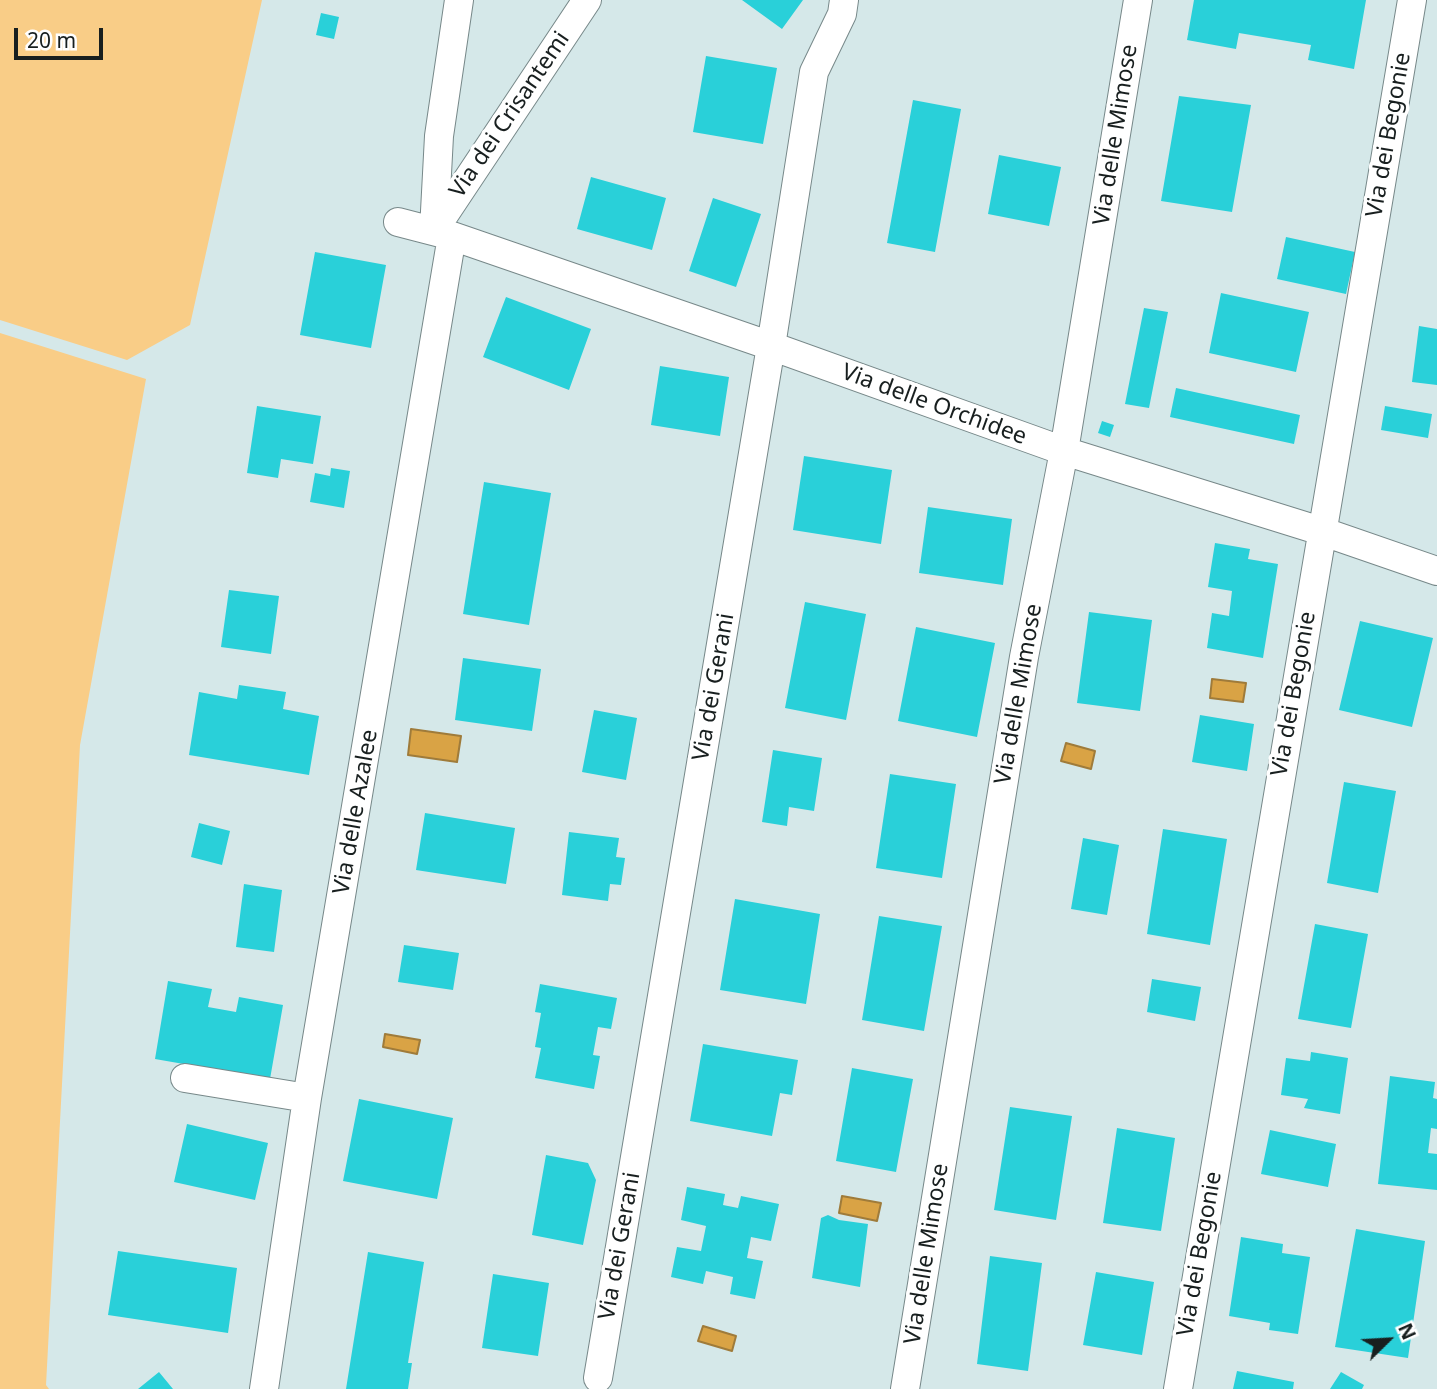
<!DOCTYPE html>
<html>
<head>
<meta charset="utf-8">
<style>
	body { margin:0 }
	#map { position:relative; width:1437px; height:1389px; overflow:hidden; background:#d5e8e9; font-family:"Noto Sans",sans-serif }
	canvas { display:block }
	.north { position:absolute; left:1353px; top:1305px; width:70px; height:70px; -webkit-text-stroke:5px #fff; paint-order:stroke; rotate:66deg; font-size:19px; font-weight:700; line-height:28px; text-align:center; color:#181f1f }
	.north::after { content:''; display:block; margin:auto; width:24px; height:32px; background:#181f1f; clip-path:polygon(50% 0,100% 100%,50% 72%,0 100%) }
	.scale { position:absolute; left:14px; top:28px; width:89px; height:32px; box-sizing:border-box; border:4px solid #181f1f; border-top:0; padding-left:9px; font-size:21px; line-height:24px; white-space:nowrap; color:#181f1f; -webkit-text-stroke:5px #fff; paint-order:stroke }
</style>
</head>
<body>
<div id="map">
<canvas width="1437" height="1389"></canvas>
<div class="north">N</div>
<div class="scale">20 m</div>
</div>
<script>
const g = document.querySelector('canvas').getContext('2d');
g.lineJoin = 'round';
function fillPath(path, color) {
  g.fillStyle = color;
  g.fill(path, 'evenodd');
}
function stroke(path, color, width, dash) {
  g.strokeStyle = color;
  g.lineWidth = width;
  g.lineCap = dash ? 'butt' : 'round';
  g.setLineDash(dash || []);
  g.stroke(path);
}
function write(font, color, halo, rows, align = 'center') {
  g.font = font + ' "Noto Sans",sans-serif';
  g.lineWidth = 7;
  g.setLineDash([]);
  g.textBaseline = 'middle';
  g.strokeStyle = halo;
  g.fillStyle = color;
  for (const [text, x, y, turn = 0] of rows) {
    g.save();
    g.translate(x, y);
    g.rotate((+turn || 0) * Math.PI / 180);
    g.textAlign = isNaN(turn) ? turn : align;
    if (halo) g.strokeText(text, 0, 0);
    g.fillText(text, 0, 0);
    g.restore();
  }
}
const green = new Path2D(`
	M0,0h262l-72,325 -63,35 -127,-40z
	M0,333l146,46 -66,366 -34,640 3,4h-49z`);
const water = new Path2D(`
	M1212,679l34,4 -3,19 -33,-4z
	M411,729l50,7 -4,26 -49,-7z
	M1066,743l29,8 -4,18 -30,-8z
	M385,1034l35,6 -3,14 -34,-7z
	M842,1196l39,7 -4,18 -38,-8z
	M703,1326l33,10 -4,15 -34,-10z`);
const building = new Path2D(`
	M742,0h61l-21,29z
	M1194,0h172l-12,69 -46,-9 3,-15 -72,-12 -3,16 -49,-9z
	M321,13l18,4 -5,22 -18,-4z
	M706,56l71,12 -14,76 -70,-12z
	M1179,96l72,9 -19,107 -71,-11z
	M913,100l48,9 -26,143 -48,-9z
	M999,155l62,12 -12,59 -61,-12z
	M591,177l75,21 -14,52 -75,-21z
	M713,198l48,16 -25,73 -47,-16z
	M1286,237l69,15 -9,42 -69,-15z
	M315,252l71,13 -15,83 -71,-13z
	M1221,293l88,19 -13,60 -87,-19z
	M506,297l85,32 -22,61 -86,-33z
	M1144,308l24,4 -19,96 -24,-4z
	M1419,326l18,3v56l-25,-3z
	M660,366l69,11 -9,59 -69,-11z
	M1176,388l124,27 -6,29 -124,-27z
	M257,406l64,10 -8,48 -32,-5 -3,19 -31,-5z
	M1385,406l47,8 -4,24 -47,-8z
	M1102,421l12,4 -4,12 -12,-4z
	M804,456l88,14 -11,74 -88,-14z
	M331,468l19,3 -6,37 -34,-6 5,-29 15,3z
	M484,482l67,11 -22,132 -66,-11z
	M928,507l84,12 -9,66 -84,-12z
	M1215,543l35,6 -2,10 30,5 -15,94 -56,-10 5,-35 17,3 3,-25 -24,-4z
	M229,590l50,6 -8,58 -50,-7z
	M805,602l61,12 -20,106 -61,-12z
	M1089,612l63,8 -12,91 -63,-8z
	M1360,621l73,17 -21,89 -73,-17z
	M916,627l79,16 -18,94 -79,-16z
	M463,658l78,11 -9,62 -77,-11z
	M239,685l47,7 -3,17 36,7 -10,59 -120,-20 10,-63 38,7z
	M594,710l43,8 -11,62 -44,-8z
	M1200,715l54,9 -7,47 -55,-9z
	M773,750l49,8 -8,53 -25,-4 -2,19 -25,-4z
	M890,774l66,10 -14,94 -66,-10z
	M1344,782l52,9 -18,102 -51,-10z
	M425,813l90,15 -9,56 -90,-14z
	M199,823l31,8 -8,34 -31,-8z
	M1163,829l64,10 -17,106 -63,-11z
	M569,832l50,6 -3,19 9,1 -4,27 -11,-1 -2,17 -46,-6z
	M1083,838l36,7 -12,70 -36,-6z
	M244,884l38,6 -8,62 -38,-5z
	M735,899l85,15 -14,90 -86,-14z
	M879,916l63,10 -18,105 -62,-11z
	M1315,924l53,10 -17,94 -53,-9z
	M404,945l55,8 -6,37 -55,-8z
	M1152,979l49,8 -6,34 -48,-9z
	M168,981l44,8 -4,18 28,5 3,-15 44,8 -13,74 -115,-20z
	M540,984l77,14 -6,31 -13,-2 -5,28 7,1 -6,33 -59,-11 6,-30 -6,-1 6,-34 -6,-1z
	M703,1044l95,16 -6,35 -12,-2 -8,43 -82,-15z
	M1311,1052l37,6 -8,56 -36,-6 4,-9 -27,-4 5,-37 24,3z
	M852,1068l61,11 -17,93 -60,-11z
	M1390,1076l45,6 -2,16 4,1v30l-6,-1 -3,25 9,1v36l-59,-6z
	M359,1099l94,19 -16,81 -94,-18z
	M1010,1107l62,9 -16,104 -62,-10z
	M187,1124l81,19 -13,57 -81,-18z
	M1117,1128l58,10 -14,93 -58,-8z
	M1270,1130l66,14 -8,43 -67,-13z
	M546,1155l42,8 8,17 -13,65 -51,-10z
	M687,1187l38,7 -2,11 15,3 3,-12 38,8 -8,37 -20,-4 -4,21 16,3 -8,38 -25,-5 3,-17 -27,-6 -3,13 -32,-7 6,-30 24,4 5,-25 -25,-6z
	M828,1215l11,5 29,4 -8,63 -48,-9 9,-60z
	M1356,1229l69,12 -17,117 -73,-11z
	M1241,1237l42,7 -1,9 28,4 -12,77 -29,-4 1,-7 -41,-7z
	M118,1251l119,17 -9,65 -120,-18z
	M368,1252l56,10 -16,101h4l-4,26h-62z
	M990,1256l52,7 -14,108 -51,-7z
	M1096,1272l58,10 -12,73 -59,-10z
	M493,1274l56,9 -11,73 -56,-8z
	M1237,1371l57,11 -1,7h-60z
	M159,1372l14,17h-35z
	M1341,1372l23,13 -2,4h-32z`);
const minor = new Path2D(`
	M398,222l54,14 319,110 293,105 257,80 116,40
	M434,230l153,-230
	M434,230l5,-94 20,-136
	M185,1078l122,20
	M598,1378l173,-1032 43,-274 28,-58 2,-14
	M264,1389l43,-291 145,-862
	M905,1389l119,-732 40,-206 74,-451
	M1178,1389l234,-1389`);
const streetNames = [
	["Via dei Crisantemi",510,115,-56],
	["Via delle Mimose",1116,135,-81],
	["Via dei Begonie",1389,135,-80],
	["Via delle Orchidee",934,405,20],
	["Via dei Gerani",714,687,-80],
	["Via delle Mimose",1019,694,-80],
	["Via dei Begonie",1294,694,-80],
	["Via delle Azalee",356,812,-80],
	["Via dei Gerani",620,1246,-80],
	["Via delle Mimose",927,1254,-81],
	["Via dei Begonie",1200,1254,-80]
];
fillPath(green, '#f9cd87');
fillPath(water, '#d9a345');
stroke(water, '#9f7b3a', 2);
fillPath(building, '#29d0d9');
stroke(minor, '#778889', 30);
stroke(minor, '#fff', 28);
write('23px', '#181f1f', '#fff', streetNames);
</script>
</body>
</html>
